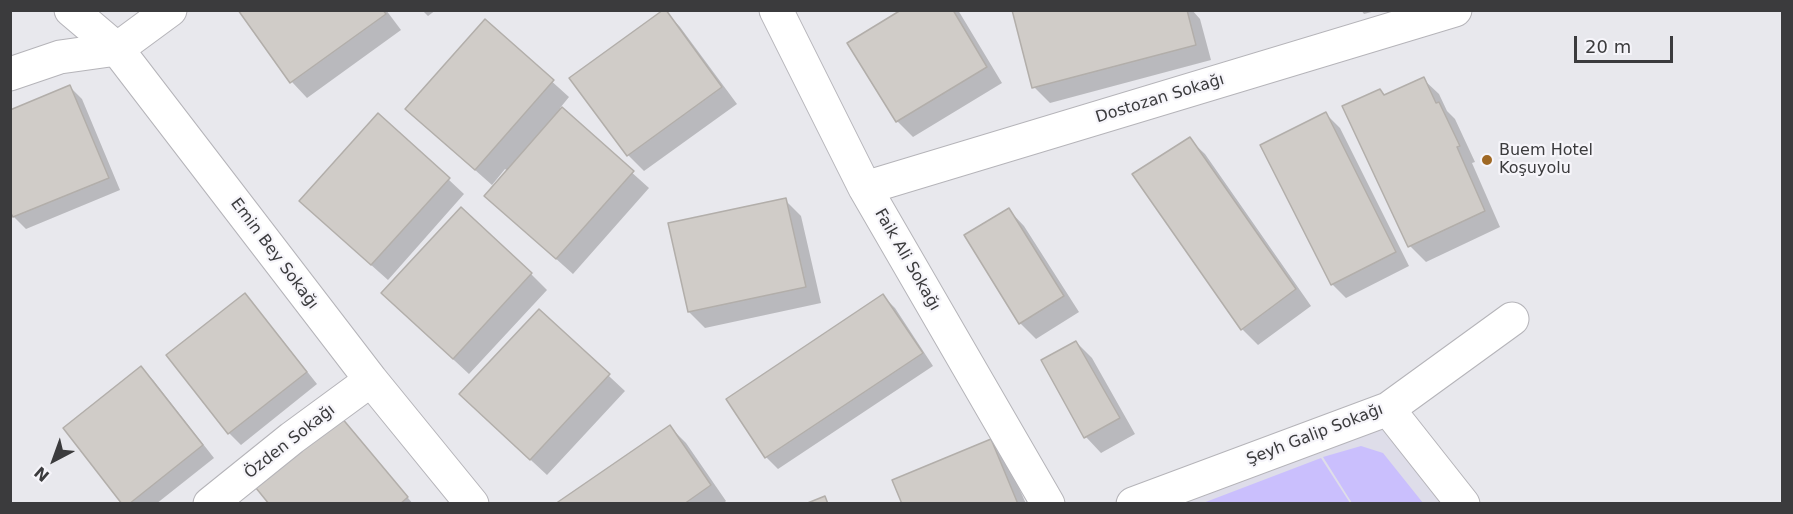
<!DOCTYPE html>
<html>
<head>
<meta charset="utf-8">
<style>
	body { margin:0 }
	#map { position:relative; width:1793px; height:514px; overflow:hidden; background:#e8e8ed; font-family:"DejaVu Sans",sans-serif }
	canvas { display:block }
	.frame { position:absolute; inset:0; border:12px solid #3b3b3d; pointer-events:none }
	.north { position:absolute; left:24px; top:430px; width:60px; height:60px; -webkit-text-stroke:4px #f6f5fa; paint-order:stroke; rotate:221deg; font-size:16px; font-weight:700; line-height:24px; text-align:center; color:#3b3b3d }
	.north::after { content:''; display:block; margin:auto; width:21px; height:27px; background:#3b3b3d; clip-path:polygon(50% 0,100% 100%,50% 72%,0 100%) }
	.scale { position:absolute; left:1574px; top:36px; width:99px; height:27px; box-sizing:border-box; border:3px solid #3b3b3d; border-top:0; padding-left:8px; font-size:18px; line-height:21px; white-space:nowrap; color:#3b3b3d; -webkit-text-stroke:4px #f6f5fa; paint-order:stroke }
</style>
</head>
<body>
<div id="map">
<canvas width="1793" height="514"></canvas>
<div class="frame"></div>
<div class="north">N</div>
<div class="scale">20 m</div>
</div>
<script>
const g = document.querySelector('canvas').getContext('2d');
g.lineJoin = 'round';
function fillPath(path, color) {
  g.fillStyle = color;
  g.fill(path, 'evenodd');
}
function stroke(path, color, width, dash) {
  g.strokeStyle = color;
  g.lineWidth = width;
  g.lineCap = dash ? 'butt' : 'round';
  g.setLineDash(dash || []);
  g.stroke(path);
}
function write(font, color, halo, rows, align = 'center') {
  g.font = font + ' "DejaVu Sans",sans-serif';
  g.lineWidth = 4.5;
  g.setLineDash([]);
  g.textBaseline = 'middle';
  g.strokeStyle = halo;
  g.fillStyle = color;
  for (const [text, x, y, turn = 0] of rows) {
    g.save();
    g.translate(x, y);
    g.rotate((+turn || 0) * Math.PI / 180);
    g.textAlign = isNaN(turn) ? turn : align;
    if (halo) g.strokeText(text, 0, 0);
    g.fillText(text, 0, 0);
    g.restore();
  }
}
const built = new Path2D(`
	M1397,397l78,107h-344z`);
const green = new Path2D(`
	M1361,446l22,7 40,50h-71l-29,-46z
	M1321,458l29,45h-147z`);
const shadow = new Path2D(`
	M240,10h146l15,20 -94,68 -15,-16z
	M422,10h14l-8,6z
	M904,10h54l44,73 -89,54 -16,-16z
	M1013,10h179l8,9 11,41 -161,43 -16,-16z
	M1361,10h18l-15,4z
	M665,11l15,16 57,77 -93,67 -16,-16z
	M485,21l84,76 -9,11 89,80 -76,86 -87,-78 22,-25 -3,-2 -13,16 -69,-61z
	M1423,79l16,15 8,17 8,8 20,43 -3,1 28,64 -74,35 -16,-16 -30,-156 6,6z
	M70,87l12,12 38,91 -94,39 -12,-12 -4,-9z
	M1326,114l14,14 69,138 -63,32 -14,-14z
	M1189,139l16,15 106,152 -53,39 -16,-16z
	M448,179l16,15 -76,86 -71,-63z
	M785,200l16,16 20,87 -116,25 -16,-16z
	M1009,210l15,16 55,86 -43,27 -16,-16z
	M531,274l16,16 -78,84 -70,-65z
	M245,295l11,12 61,77 -76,61 -12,-12z
	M883,296l12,12 38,58 -155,103 -12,-12z
	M539,311l86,80 -78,84 -70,-65z
	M1076,342l16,16 43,76 -34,19 -15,-16z
	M141,368l12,12 61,78 -58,46h-32z
	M341,419l12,12 60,73h-142z
	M670,427l16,16 40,58 -3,3h-166z
	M990,441l16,16 20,47h-122z`);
const building = new Path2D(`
	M238,10h145l3,4 -96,69z
	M663,10h3l56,77 -95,69 -58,-78z
	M901,10h52l34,57 -91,55 -49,-79z
	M1012,10h175l9,35 -164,43z
	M485,19l69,61 -79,90 -70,-61z
	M1424,77l12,26 3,-1 21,44 -3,1 28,64 -77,36 -66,-141 38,-17 4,6z
	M70,85l39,93 -96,39 -3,-5v-102z
	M562,107l72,64 -78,88 -72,-63z
	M1326,112l70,140 -65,33 -71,-140z
	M378,113l72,65 -79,87 -72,-64z
	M1190,137l106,152 -55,41 -109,-156z
	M786,198l20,89 -118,25 -20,-89z
	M461,207l71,66 -79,86 -72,-66z
	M1009,208l55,88 -45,28 -55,-89z
	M245,293l62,79 -79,62 -62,-79z
	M883,294l40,59 -158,105 -39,-59z
	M539,309l71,65 -80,86 -71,-66z
	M1076,341l44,77 -36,20 -43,-78z
	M141,366l62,79 -74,59h-7l-59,-76z
	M341,417l67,80 -8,7h-131l-13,-16z
	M670,425l41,60 -27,19h-129z
	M991,439l27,65h-116l-10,-24z
	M825,496l3,8h-23z`);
const minor = new Path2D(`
	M71,10l46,39 254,331 101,124
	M776,10l89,178 183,316
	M10,74l50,-17 57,-8 53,-39
	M865,188l590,-178
	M1388,409l75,95
	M210,504l82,-66 79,-58
	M1133,504l255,-95 124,-90`);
const markers = [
	[1487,160,6,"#9f6824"]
];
const streetNames = [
	["Dostozan Sokağı",1160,99,-17],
	["Emin Bey Sokağı",274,254,53],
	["Faik Ali Sokağı",907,260,60],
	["Şeyh Galip Sokağı",1315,435,-21],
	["Özden Sokağı",290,442,-38]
];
const poiNames = [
	["Buem Hotel",1499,151],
	["Koşuyolu",1499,169]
];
fillPath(built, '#dedde9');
fillPath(green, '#cabffd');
fillPath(shadow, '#0003');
fillPath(building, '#d0ccc8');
stroke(building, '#b2aeaa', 1.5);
stroke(minor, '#b5b4b9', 35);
stroke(minor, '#fff', 33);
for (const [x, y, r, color] of markers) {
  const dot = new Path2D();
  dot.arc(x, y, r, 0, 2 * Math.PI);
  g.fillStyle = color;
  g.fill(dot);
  stroke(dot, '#f6f5fa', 2);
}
write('16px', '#3b3b3d', '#f6f5fa', streetNames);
write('16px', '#3b3b3d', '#f6f5fa', poiNames, 'left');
</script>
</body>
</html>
